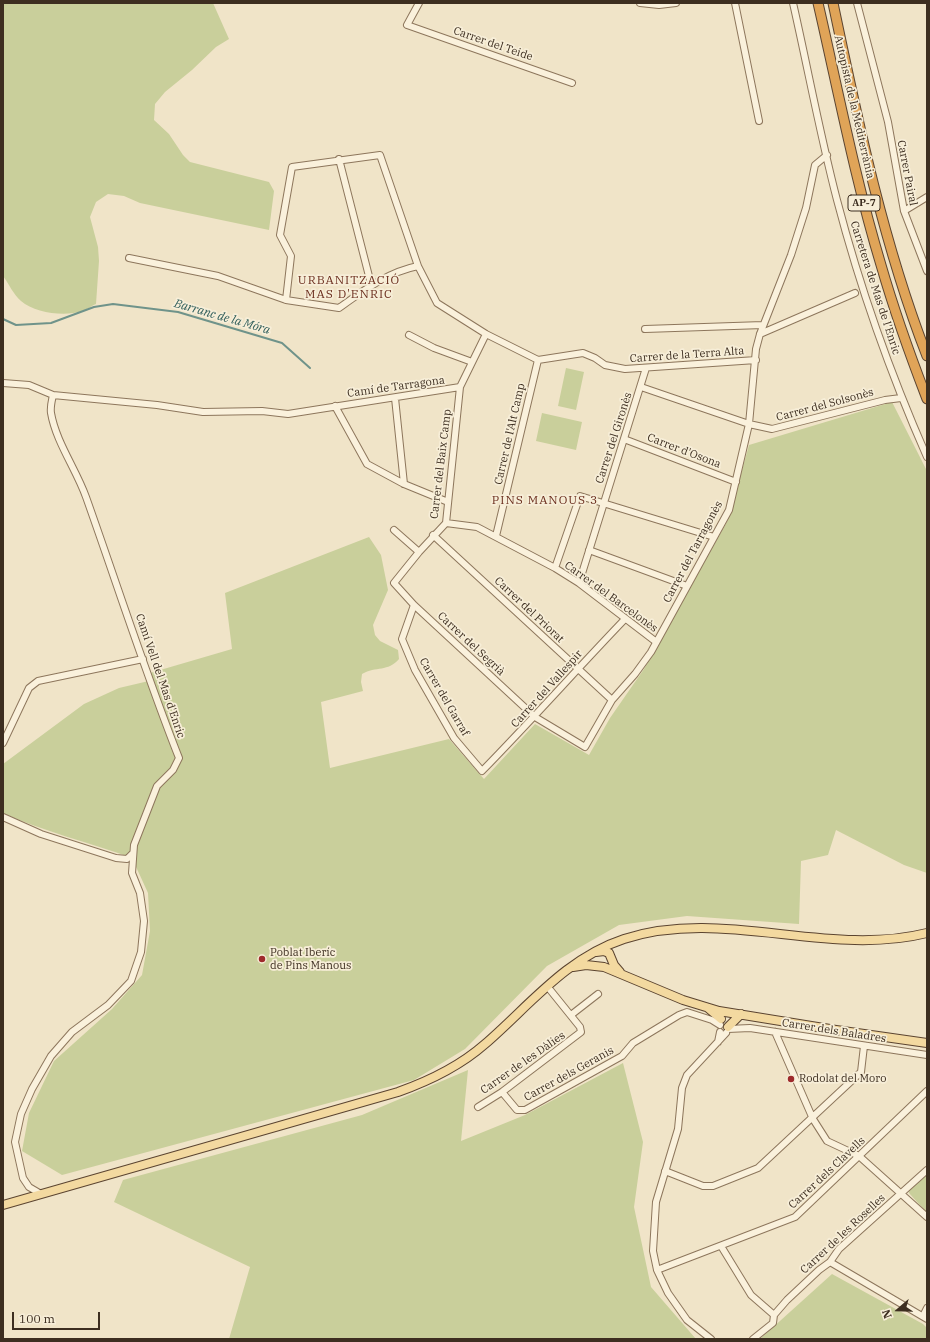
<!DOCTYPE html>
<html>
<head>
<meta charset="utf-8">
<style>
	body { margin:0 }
	#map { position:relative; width:930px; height:1342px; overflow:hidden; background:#f0e4c8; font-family:"IBM Plex Serif",serif }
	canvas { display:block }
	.frame { position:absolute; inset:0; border:4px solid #3d2e20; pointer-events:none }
	.north { position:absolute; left:878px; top:1290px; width:40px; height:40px; -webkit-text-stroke:3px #f7eed8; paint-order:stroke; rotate:250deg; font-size:11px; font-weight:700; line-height:16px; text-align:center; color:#3d2e20 }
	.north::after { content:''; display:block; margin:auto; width:14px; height:18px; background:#3d2e20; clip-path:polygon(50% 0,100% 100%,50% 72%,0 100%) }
	.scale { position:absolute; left:12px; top:1312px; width:88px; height:18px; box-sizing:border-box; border:2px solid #3d2e20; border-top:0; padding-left:5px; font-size:12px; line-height:14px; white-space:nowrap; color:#3d2e20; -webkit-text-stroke:3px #f7eed8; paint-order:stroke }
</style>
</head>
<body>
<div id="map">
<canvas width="930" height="1342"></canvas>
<div class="frame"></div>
<div class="north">N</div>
<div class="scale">100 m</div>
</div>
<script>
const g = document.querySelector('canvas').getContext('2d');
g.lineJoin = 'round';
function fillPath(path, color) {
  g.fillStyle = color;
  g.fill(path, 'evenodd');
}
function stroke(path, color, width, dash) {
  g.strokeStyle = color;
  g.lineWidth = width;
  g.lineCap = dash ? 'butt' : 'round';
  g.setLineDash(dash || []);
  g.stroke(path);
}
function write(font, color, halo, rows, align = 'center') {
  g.font = font + ' "IBM Plex Serif",serif';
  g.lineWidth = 3.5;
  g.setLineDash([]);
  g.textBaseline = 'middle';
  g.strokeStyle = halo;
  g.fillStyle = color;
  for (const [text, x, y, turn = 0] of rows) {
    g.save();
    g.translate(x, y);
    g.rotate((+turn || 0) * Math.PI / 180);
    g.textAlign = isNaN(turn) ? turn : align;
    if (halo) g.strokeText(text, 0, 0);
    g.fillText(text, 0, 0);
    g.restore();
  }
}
const green = new Path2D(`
	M3,3h210l16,36 -13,8 -24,23 -27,22 -10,12 -1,16 15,14 14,21 7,7 79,20 5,9 -5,39 -129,-27 -16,-7 -16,-2 -12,8 -6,15 8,30 1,14 -3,43c-5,2 -9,6 -14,7 -17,6 -47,2 -61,-10 -8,-7 -12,-17 -18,-25z
	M566,368l18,4 -8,38 -18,-4z
	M892,402l35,69v402l-23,-8 -68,-35 -8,25 -27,6 -2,63 -112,-8 -68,9 -72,41 -82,83 -51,31 -352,95 -40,-24 7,-38 25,-52 58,-52 30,-34 8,-44 -2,-38 -16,-35c-43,-16 -88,-26 -129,-45v-49l81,-60 35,-16 34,-8 -3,-7 82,-24 -7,-56 144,-56 12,18 7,35 -15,35 2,10 5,6 18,9 1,9c-11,13 -23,7 -37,15l-1,8 2,9 -42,11 9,66 119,-29 35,40 51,-55 54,31 21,-37 34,-49 84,-149 21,-75z
	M542,413l40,9 -6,28 -40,-9z
	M623,1063l20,79 -9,65 17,80 45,52h-467l21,-72 -136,-65 9,-22 239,-65 106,-45 -7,71 64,-26z
	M927,1174v39l-18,-20v-3z
	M832,1274l91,50 4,4v11h-167z`);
const stream = new Path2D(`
	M3,319l13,6 35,-2 43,-16 19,-3 65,8 104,31 28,25`);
const minor = new Path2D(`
	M419,3l-12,22 165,58
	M640,3l19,2 17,-2
	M735,3l24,118
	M793,3c15,66 27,132 44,197 23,88 53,173 90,257
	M857,3l31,119 16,89 23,60
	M339,159l32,125
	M904,211l23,-14
	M129,258l89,18 68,24 53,8c25,-18 49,-36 79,-42l19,37 49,31 52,26 45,-7 12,5 10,7 20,4 131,-9
	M286,300l5,-44 -11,-21 12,-68 88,-12 38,111
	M645,329l118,-4
	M486,334l-26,53 -14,136 -27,29 -25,31 20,22 121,112 50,30 27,-47 23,-26 16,-22 78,-142 20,-86 7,-75 4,-15 31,-79 15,-47 9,-43 12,-10
	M760,334l95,-41
	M409,335l25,13 38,14
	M3,383l26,2 24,10 104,10 46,7 59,-1 26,3 172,-27
	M641,387l108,37 23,5 113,-29 16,-2
	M395,398l9,86
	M335,406l32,58 37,20 44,18
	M624,439l112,43
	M446,523l31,4 78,41 24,15 76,58
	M394,530l25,22
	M433,535l179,165
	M496,536l42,-176
	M589,550l98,36
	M555,568l25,-72 134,41
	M579,583l67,-215
	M414,605l-12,34 13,31 39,68 28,33c49,-50 95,-102 143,-152
	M3,743l26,-55 9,-7 105,-22
	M3,817l38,17 75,24 11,1 6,-6
	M571,1015l27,-21
	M728,1029l22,-1 177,27
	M775,1032l38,87 14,22 32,15 68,61
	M718,1042l2,-10
	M502,1092l15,18h8l97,-54 11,-13 46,-28 8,-3 25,8 8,5
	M478,1107l24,-15 79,-60 -1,-5 -33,-41
	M665,1171l38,15h10l45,-18 103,-96 3,-26
	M41,1194l-12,-7 -6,-9 -8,-36 6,-28 11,-25 19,-33 21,-24 36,-27 23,-24 10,-29 3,-31 -4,-28 -8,-20 2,-28 23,-59 16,-16 6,-12c-34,-86 -62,-174 -93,-261 -10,-28 -30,-55 -35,-84 -1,-6 1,-13 2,-18
	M721,1246l30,49 23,20
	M830,1262l97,57
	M657,1270l138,-53 132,-126
	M923,1316l4,-8
	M711,1339l-24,-19 -19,-27 -11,-23 -4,-19 3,-49 22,-73 4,-41 5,-13 39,-42
	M753,1339l20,-16 1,-8 13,-15 32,-30 11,-8 9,-13 88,-79`);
const major = new Path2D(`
	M596,952l8,-1 5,2 5,12 6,7
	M573,967l13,-2 18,2 79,33 36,11 117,19 91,13
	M708,1008l13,11
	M728,1027l13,-13
	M3,1205l395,-113c31,-11 62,-26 87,-48 44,-38 81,-86 139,-105 99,-32 203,19 303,-6`);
const highway = new Path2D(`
	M818,3c20,87 37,176 63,262 13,45 29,90 46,134
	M833,3c25,119 50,240 94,353`);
const markers = [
	[262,959,4,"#9e2a2b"],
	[791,1079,4,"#9e2a2b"]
];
const shields = [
	[864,203,32]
];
const shieldNames = [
	["AP-7",864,203]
];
const streetNames = [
	["Carrer del Teide",493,44,19],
	["Autopista de la Mediterrània",854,107,77],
	["Carrer Pairal",907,173,79],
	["Carretera de Mas de l'Enric",875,288,72],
	["Carrer de la Terra Alta",687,355,-4],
	["Camí de Tarragona",396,387,-8],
	["Carrer del Solsonès",825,405,-15],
	["Carrer de l'Alt Camp",510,434,-77],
	["Carrer del Gironès",614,438,-72],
	["Carrer d'Osona",684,451,21],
	["Carrer del Baix Camp",441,464,-83],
	["Carrer del Tarragonès",693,552,-62],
	["Carrer del Barcelonès",611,597,36],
	["Carrer del Priorat",529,610,43],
	["Carrer del Segrià",471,644,43],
	["Camí Vell del Mas d'Enric",160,676,71],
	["Carrer del Vallespir",547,689,-48],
	["Carrer del Garraf",444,697,60],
	["Carrer dels Baladres",834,1031,9],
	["Carrer de les Dàlies",523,1063,-35],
	["Carrer dels Geranis",569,1074,-29],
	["Carrer dels Clavells",827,1173,-43],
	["Carrer de les Roselles",843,1234,-43]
];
const poiNames = [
	["Poblat Iberíc",270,953],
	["de Pins Manous",270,966],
	["Rodolat del Moro",799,1079]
];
const neighbourhoodNames = [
	["URBANITZACIÓ",349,281],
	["MAS D'ENRIC",349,295],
	["PINS MANOUS 3",545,501]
];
const waterNames = [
	["Barranc de la Móra",222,317,16]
];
fillPath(green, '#c9cf9b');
stroke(stream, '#6f938a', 2);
stroke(minor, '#8d765c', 8);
stroke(major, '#5b4430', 10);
stroke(highway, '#5b4430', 11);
stroke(minor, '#faf1dc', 6);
stroke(major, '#f3d9a0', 8);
stroke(highway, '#e0a458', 9);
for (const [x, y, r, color] of markers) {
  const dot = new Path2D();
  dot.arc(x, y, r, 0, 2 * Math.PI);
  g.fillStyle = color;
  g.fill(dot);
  stroke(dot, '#f7eed8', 1.5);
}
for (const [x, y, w] of shields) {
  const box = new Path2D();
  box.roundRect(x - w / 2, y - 8, w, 16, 3);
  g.fillStyle = '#f7eed8';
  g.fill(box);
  stroke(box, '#3d2e20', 1);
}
write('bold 10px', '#3d2e20', null, shieldNames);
write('11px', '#3d2e20', '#f7eed8', streetNames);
write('11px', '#3d2e20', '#f7eed8', poiNames, 'left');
g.letterSpacing = '1px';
write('12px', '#6b2e1e', '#f7eed8', neighbourhoodNames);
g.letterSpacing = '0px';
write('italic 12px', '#2f5d5a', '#f7eed8', waterNames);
</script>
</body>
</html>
